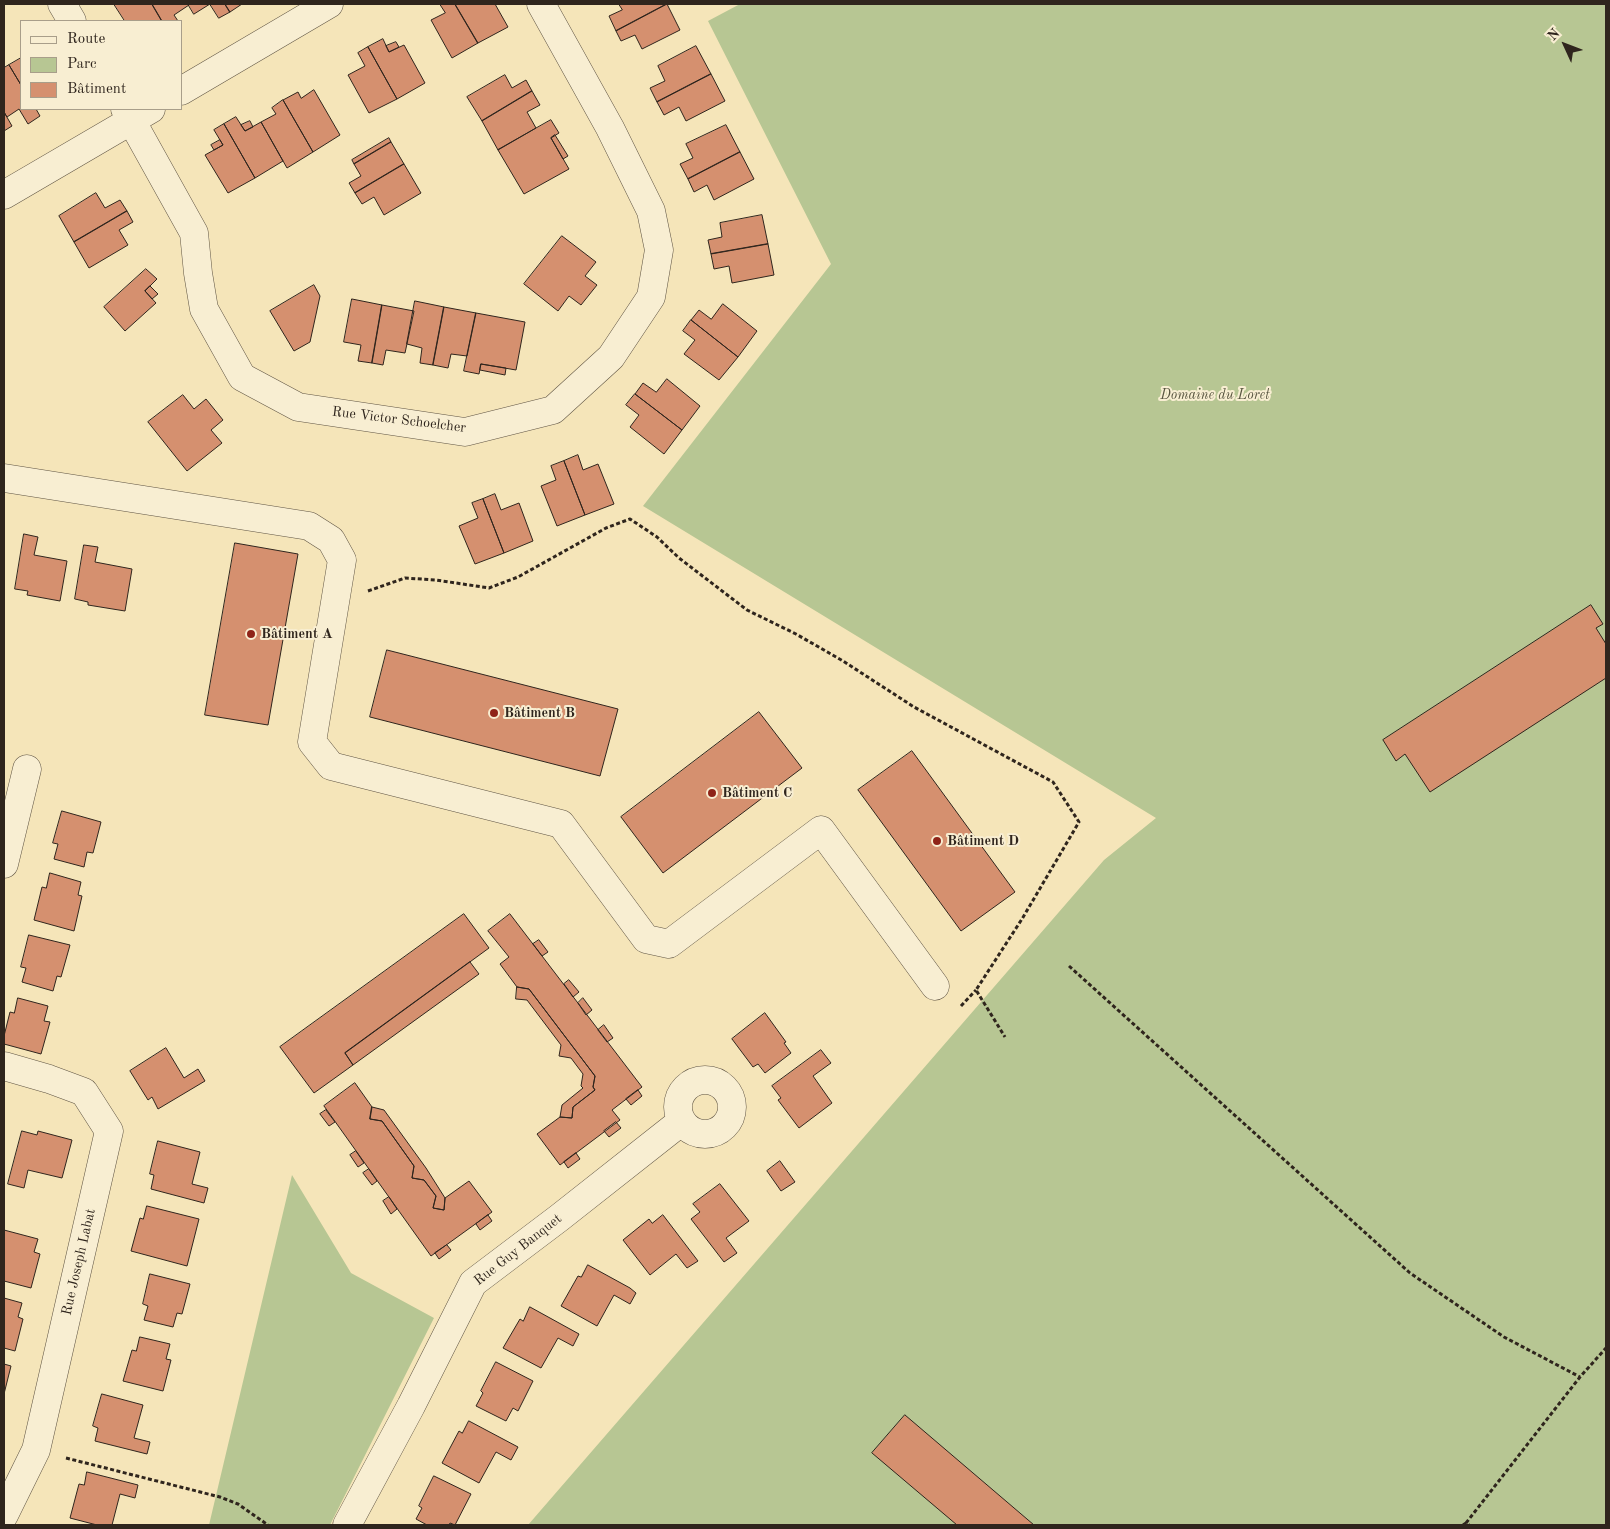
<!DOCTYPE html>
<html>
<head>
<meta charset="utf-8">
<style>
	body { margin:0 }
	#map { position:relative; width:1610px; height:1529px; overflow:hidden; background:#f5e5b9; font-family:"Old Standard TT",serif }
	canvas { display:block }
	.frame { position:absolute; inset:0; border:5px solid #2f251d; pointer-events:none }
	.legend { position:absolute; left:20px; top:20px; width:162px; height:90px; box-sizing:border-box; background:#f8eed2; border:1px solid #a89e8a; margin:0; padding:6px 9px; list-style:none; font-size:15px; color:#2f251d }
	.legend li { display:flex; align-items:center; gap:10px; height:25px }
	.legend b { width:25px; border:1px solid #a89e8a }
	.north { position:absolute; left:1540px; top:20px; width:50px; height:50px; -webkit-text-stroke:4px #f8eed2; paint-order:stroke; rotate:313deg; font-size:14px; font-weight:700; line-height:20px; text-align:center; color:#2f251d }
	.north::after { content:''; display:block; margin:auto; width:18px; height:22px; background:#2f251d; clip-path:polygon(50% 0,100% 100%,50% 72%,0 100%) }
</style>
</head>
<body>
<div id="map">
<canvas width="1610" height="1529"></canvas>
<div class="frame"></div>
<ul class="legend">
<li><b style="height:6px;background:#f8eed2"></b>Route</li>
<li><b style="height:14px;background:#b7c693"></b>Parc</li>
<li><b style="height:14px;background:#d5906f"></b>Bâtiment</li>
</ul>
<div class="north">N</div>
</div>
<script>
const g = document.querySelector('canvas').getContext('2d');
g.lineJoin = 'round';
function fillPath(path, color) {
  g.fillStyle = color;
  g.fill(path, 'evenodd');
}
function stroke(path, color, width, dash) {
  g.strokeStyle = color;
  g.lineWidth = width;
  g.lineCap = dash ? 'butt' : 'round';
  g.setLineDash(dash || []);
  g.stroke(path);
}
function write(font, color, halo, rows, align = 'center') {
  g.font = font + ' "Old Standard TT",serif';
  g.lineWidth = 4;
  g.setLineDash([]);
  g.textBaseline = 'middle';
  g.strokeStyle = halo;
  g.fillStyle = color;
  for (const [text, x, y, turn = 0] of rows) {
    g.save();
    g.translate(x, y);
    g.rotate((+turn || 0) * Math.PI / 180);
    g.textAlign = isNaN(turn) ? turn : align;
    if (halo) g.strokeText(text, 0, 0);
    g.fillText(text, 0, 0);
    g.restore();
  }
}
const green = new Path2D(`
	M740,4h866v1521h-1078l576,-665 52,-42 -513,-312 188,-242 -123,-243z
	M292,1175l59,98 83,45 -104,207h-121z`);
const building = new Path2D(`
	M114,4h38l10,17h-37z
	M152,4h36l1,1 -15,10 4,6h-16z
	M188,4h22l-16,10z
	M210,4h15l5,8 -11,6z
	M225,4h17l-12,8z
	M440,4h15l23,39 -26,15 -21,-38 14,-7z
	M455,4h40l13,23 -30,16z
	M619,4h48l-51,27 -7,-15 13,-6z
	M667,4l13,26 -38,19 -7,-14 -14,6 -5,-10z
	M383,39l6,13 15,-7 21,38 -28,16 -29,-52z
	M396,42l3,5 -10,5 -3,-6z
	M696,46l15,28 -54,28 -7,-14 15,-7 -7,-15z
	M368,47l29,52 -28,14 -21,-38 17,-9 -7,-13z
	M21,58v27l-12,-20z
	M9,65l12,20v24h15l4,7 -12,8 -9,-15 -12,8 -3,-5v-44z
	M711,74l14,27 -39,20 -7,-14 -15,8 -7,-13z
	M505,75l7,13 14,-8 6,11 -50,30 -15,-24z
	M314,90l26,45 -27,17 -30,-52 15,-8 3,6z
	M532,91l8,14 -13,7 9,16 -38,22 -16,-29z
	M283,100l30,52 -26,16 -26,-46 15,-8 -4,-6z
	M4,112l8,14 -8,5z
	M236,117l9,14 16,-9 22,39 -28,17 -31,-54z
	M551,120l8,13 -8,5 18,31 -45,25 -26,-44z
	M250,121l3,6 -8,4 -4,-6z
	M224,124l31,54 -27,15 -23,-38 18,-10 -9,-15z
	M726,125l14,27 -52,27 -8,-15 13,-6 -7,-14z
	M555,135l13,21 -5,3 -12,-21z
	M389,138l2,4 -37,22 -2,-4z
	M220,140l3,5 -9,5 -3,-5z
	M391,142l13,22 -49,29 -6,-10 12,-7 -7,-12z
	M740,152l14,27 -40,21 -7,-15 -13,7 -6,-13z
	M404,164l17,29 -37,22 -10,-18 -12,7 -7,-11z
	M96,193l9,15 15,-8 7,11 -53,31 -15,-26z
	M127,211l6,11 -14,8 9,15 -39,23 -15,-26z
	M762,215l6,29 -57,10 -3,-14 14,-3 -2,-14z
	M562,236l34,26 -11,14 12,9 -16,20 -12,-9 -11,15 -34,-27z
	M768,244l6,31 -42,8 -3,-17 -15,3 -3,-15z
	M146,269l11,10 -12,12 11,12 -31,28 -21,-24z
	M314,285l6,11 -10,46 -16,9 -24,-40z
	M150,286l8,8 -6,5 -7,-8z
	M352,299l30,6 -10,58 -14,-2 3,-16 -17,-3z
	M415,301l29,6 -11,58 -13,-2 2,-15 -15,-4z
	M723,304l34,27 -19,26 -47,-37 8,-10 12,9z
	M382,305l32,6 -9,42 -19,-3 -3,15 -11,-2z
	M444,307l32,6 -9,43 -16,-2 -3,14 -15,-3z
	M476,313l49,9 -9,48 -35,-6 -2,10 -15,-3z
	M691,320l47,37 -19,23 -35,-26 11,-14 -12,-9z
	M481,364l25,4 -1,7 -25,-5z
	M667,379l33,27 -18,24 -47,-36 8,-11 13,9z
	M635,394l47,36 -18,24 -34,-27 9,-12 -13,-10z
	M183,395l11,14 12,-10 17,21 -12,10 11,13 -35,28 -39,-49z
	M578,455l5,15 15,-6 16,40 -29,11 -21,-54z
	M564,461l21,54 -28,11 -16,-40 15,-6 -5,-14z
	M495,494l6,16 18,-7 14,38 -29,12 -21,-54z
	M483,499l21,54 -29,11 -16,-38 19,-8 -6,-15z
	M24,534l14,3 -4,18 33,6 -7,40 -33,-6 1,-4 -13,-2z
	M235,543l63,11 -30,171 -63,-10z
	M84,545l14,2 -3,15 37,7 -7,42 -37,-6v-3l-13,-3z
	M1591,605l12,19 -7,4 10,16v34l-176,114 -25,-38 -9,7 -13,-21z
	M387,650l231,59 -18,67 -230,-59z
	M759,712l43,56 -139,105 -42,-56z
	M912,751l103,141 -54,39 -103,-141z
	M62,811l39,11 -8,31 -6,-1 -3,15 -30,-8 4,-15 -5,-1z
	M50,873l31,9 -3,13 4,1 -8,35 -40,-11 8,-33 4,1z
	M464,914l25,34 -144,105 8,12 -39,28 -34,-46z
	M510,914l132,173 -30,23 8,10 -60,45 -23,-31 23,-17 12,1 1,-11 22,-17 -2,-3 2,-11 -66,-87 -12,-2 -17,-23 9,-7 -21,-26z
	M29,935l41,10 -9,32 -4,-1 -4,15 -31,-9 4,-14 -5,-1z
	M539,940l9,12 -6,4 -9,-12z
	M470,962l9,12 -126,91 -8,-12z
	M569,980l10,12 -6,5 -9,-13z
	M517,987l12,2 66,87 -2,11 2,3 -22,17 -1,11 -12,-1 2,-12 21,-17 -2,-2 2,-12 -12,-16 -12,-2 2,-11 -34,-45 -11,-1z
	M18,998l30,8 -4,15 6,1 -9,32 -37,-10v-8l6,-24 4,1z
	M583,998l9,12 -6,5 -8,-12z
	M765,1013l21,29 -2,1 7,10 -26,20 -7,-9 -5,3 -21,-28z
	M604,1025l9,13 -6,4 -9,-12z
	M166,1048l18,30 14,-9 7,12 -47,28 -6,-12 -4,3 -18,-29z
	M821,1050l10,13 -18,13 19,27 -33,25 -21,-28 3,-2 -9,-12z
	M355,1083l17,24 -2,12 12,2 32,45 -2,12 12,2 12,16 -3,12 11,2 1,-12 24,-17 23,31 -61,44 -107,-150z
	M638,1090l4,6 -11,9 -5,-6z
	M372,1107l12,3 42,58 19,30 -1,12 -11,-2 3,-12 -12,-16 -12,-2 2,-12 -32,-45 -12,-2z
	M326,1110l9,12 -6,4 -9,-12z
	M616,1122l5,6 -12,9 -5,-6z
	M22,1131l15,4 1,-4 34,9 -10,38 -34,-8 -4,18 -16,-4z
	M158,1141l42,11 -8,32 16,4 -4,15 -53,-14 3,-14 -4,-1z
	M356,1151l8,12 -6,4 -8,-12z
	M576,1153l4,6 -12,9 -4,-6z
	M780,1161l15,21 -14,9 -14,-20z
	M369,1169l8,12 -5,4 -9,-12z
	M720,1184l29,37 -23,17 11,15 -13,9 -33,-43 9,-7 -7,-8z
	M389,1197l8,12 -6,5 -8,-13z
	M147,1206l52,13 -12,47 -56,-15 9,-33 3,1z
	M488,1215l4,6 -12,9 -4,-6z
	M663,1215l35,46 -11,7 -11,-14 -26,21 -27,-35 26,-21 3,4z
	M4,1230l34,9 -4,13 6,2 -9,34 -27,-7z
	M447,1245l4,5 -12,9 -4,-6z
	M588,1265l42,23 6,5 -6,11 -16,-9 -17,31 -36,-20 17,-30 3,1z
	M150,1274l40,10 -8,30 -5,-1 -4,14 -29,-7 4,-14 -5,-2z
	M4,1298l18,5 -4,14 5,2 -8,32 -11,-3z
	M530,1307l49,27 -6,12 -15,-8 -17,30 -38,-20 17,-29 3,2z
	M140,1337l30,7 -4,15 5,1 -8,31 -40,-10 9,-31 4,1z
	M496,1362l37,19 -15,30 -5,-3 -7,13 -30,-15 7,-13 -2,-2z
	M4,1364l7,2 -7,28z
	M102,1394l41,11 -9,33 16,4 -3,12 -52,-13 3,-13 -5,-2z
	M905,1415l129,110h-77l-85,-72z
	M469,1421l49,26 -7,13 -15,-8 -17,31 -37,-20 17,-32 3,2z
	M87,1472l51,13 -3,13 -15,-4 -8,31h-15l-27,-7 9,-34 5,1z
	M434,1476l37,18 -16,31 -5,-2 -1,2h-22l-11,-6 6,-11 -3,-2z`);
const path = new Path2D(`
	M368,591l37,-13 31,2 53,8 29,-11 88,-49 24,-9 27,18 22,21 68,52 49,24 47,27 71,46 139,75 26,40 -57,97 -46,71 29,47
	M1069,966l341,307 94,64 76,40
	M961,1006l15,-16
	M66,1458l154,39 18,7 30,21
	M1466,1523l114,-146 26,-29
	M1463,1525l3,-2 3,2`);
const minor = new Path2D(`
	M62,4l10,17
	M181,91l148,-87
	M125,109l69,124 4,40 6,36 38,68 56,30 167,25 88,-22 58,-53 40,-60 8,-47 -8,-39 -41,-83 -69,-124
	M4,195l147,-86
	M4,478l305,48 22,14 11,20 -30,182 19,24 230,58 85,115 23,5 152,-114 114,156
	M4,864l23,-95
	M4,1066l45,13 35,13 25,39 -73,319 -32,65
	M678 1107a27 27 0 1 1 54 0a27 27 0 1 1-54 0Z
	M347,1525l64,-119 62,-123 86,-65 123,-97`);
const markers = [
	[251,634,5,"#8f2418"],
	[494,713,5,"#8f2418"],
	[712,793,5,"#8f2418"],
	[937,841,5,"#8f2418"]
];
const parkNames = [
	["Domaine du Loret",1215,395]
];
const streetNames = [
	["Rue Victor Schoelcher",399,420,7],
	["Rue Guy Banquet",518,1250,-38],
	["Rue Joseph Labat",79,1262,-77]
];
const poiNames = [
	["Bâtiment A",261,634],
	["Bâtiment B",504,713],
	["Bâtiment C",722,793],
	["Bâtiment D",947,841]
];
fillPath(green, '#b7c693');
fillPath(building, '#d5906f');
stroke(building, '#2f251d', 1);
stroke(minor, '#605544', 29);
stroke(path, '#2f251d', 3, [4, 2.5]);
stroke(minor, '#f8eed2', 28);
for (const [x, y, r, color] of markers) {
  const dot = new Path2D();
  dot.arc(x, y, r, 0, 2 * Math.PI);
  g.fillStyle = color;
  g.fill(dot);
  stroke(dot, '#f8eed2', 2);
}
write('italic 14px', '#585540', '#f8eed2', parkNames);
write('14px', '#2f251d', '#f8eed2', streetNames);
write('bold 14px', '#2f251d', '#f8eed2', poiNames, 'left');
</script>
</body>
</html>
